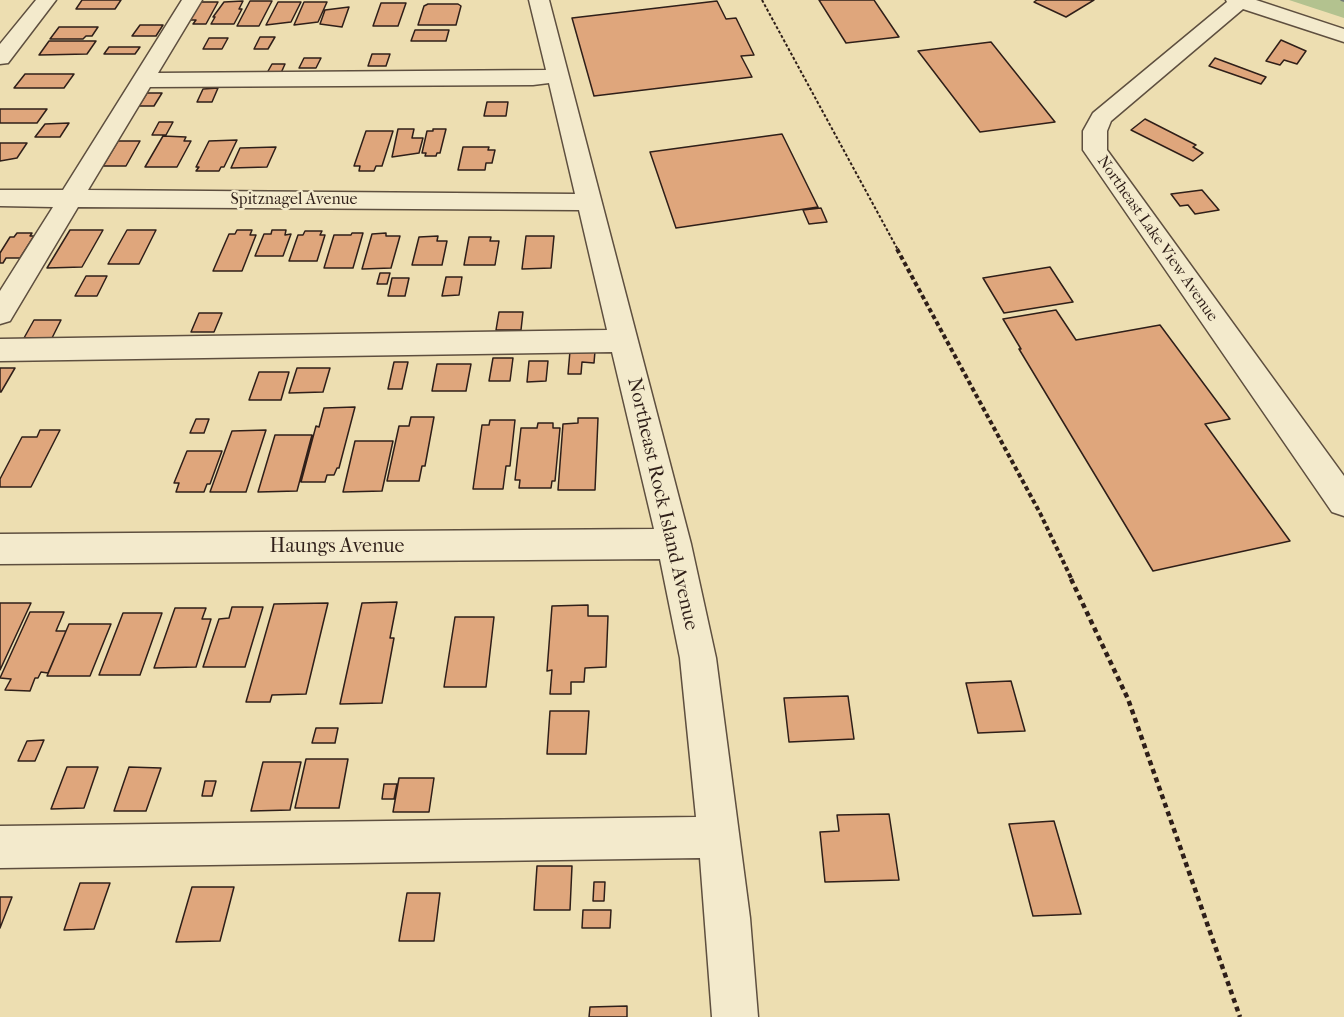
<!DOCTYPE html>
<html>
<head>
<meta charset="utf-8">
<style>
	body { margin:0 }
	canvas { display:block; background:#eddeb1 }
</style>
</head>
<body>
<canvas width="1344" height="1017"></canvas>
<script>
const g = document.querySelector('canvas').getContext('2d');
g.lineJoin = 'round';
function fillPath(path, color) {
  g.fillStyle = color;
  g.fill(path, 'evenodd');
}
function stroke(path, color, width, dash) {
  g.strokeStyle = color;
  g.lineWidth = width;
  g.lineCap = dash ? 'butt' : 'round';
  g.setLineDash(dash || []);
  g.stroke(path);
}
function write(font, color, halo, rows, align = 'center') {
  g.font = font + ' "IM FELL French Canon",serif';
  g.lineWidth = 4.5;
  g.setLineDash([]);
  g.textBaseline = 'middle';
  g.strokeStyle = halo;
  g.fillStyle = color;
  for (const [text, x, y, turn = 0] of rows) {
    g.save();
    g.translate(x, y);
    g.rotate((+turn || 0) * Math.PI / 180);
    g.textAlign = isNaN(turn) ? turn : align;
    if (halo) g.strokeText(text, 0, 0);
    g.fillText(text, 0, 0);
    g.restore();
  }
}
const green = new Path2D(`
	M1289,0h55v18z`);
const stream = new Path2D(`
	M1340,0h4v2l-3,-1z`);
const building = new Path2D(`
	M82,0h39l-6,9h-39z
	M819,0h55l25,37 -53,6z
	M1037,0h57l-28,17 -32,-15z
	M243,1l-4,8h3l-8,15h-23l4,-7h-2l11,-15z
	M250,1h22l-13,25h-22z
	M717,1l9,18 10,-1 18,37 -13,1 11,21 -158,19 -22,-78z
	M197,2h21l-12,22h-13l3,-4h-10z
	M278,2h23l-10,20 -25,3z
	M304,2h23l-9,20 -24,3z
	M381,3h25l-8,23h-25z
	M428,4h30l3,2 -5,19h-38l6,-19z
	M349,7l-7,20 -22,-3 5,-14z
	M140,25h23l-7,11h-24z
	M59,27h39l-6,9h-6l-3,3h-33z
	M415,30h34l-3,11h-35z
	M260,37h15l-7,12h-14z
	M209,38h19l-6,11h-19z
	M1281,40l25,11 -9,13 -13,-4 -4,5 -14,-4z
	M49,41h47l-9,13 -48,1z
	M991,42l64,80 -75,10 -62,-81z
	M109,47h31l-5,7h-31z
	M372,54h18l-4,12h-18z
	M304,58h17l-5,10h-17z
	M1215,58l51,19 -5,7 -52,-18z
	M272,64h13l-4,9h-14z
	M25,74h49l-10,14h-50z
	M218,88l-6,14h-15l6,-13z
	M147,93h15l-8,13h-15z
	M487,102h21l-2,14h-22z
	M0,109h47l-10,14h-37z
	M1145,119l51,26 -3,2 10,6 -10,8 -62,-31z
	M159,122h14l-7,13h-14z
	M69,123l-9,14h-25l10,-13z
	M398,129h16l-2,9h11l-4,15 -27,4z
	M433,129h13l-6,24h-3l-1,3h-11l1,-3h-4l5,-22h6z
	M366,131h27l-11,35h-6l-2,5h-15l1,-5h-6z
	M782,134l36,73 -142,21 -26,-76z
	M163,136l23,1 -2,4h7l-14,26h-32z
	M237,140l-13,27h-3l-2,4h-23l3,-4h-3l13,-26z
	M118,141h22l-14,25h-23z
	M0,143h27l-10,15 -17,3z
	M276,147l-9,20 -36,1 9,-20z
	M463,147h26l-1,3h7l-3,13h-6l-1,7h-27z
	M1202,190l17,20 -24,4 -7,-9 -8,1 -9,-12z
	M821,208l6,14 -18,2 -6,-14z
	M70,230h33l-21,37 -35,1z
	M127,230h29l-17,34h-31z
	M237,230h15l-2,5h6l-14,36h-29l16,-37h6z
	M272,230h14l-1,5 6,-1 -8,22h-28l9,-22h7z
	M305,231h17l-2,4h5l-8,26h-28l9,-26h5z
	M17,233h15l-2,3h4l-14,22h-14l-3,5h-3v-10l10,-16h4z
	M352,233h11l-10,35h-29l10,-33h17z
	M386,233v3h14l-9,32 -29,1 10,-35z
	M438,236l-1,5h10l-5,24h-30l7,-28z
	M526,236h28l-3,32 -29,1z
	M469,237h22l-1,4h9l-4,24h-31z
	M1050,267l23,35 -69,11 -21,-35z
	M380,273h10l-3,11h-10z
	M86,276h21l-10,20h-22z
	M446,277h16l-3,18 -17,1z
	M392,278h17l-4,18h-17z
	M1056,310l20,30 84,-15 70,94 -25,5 85,117 -137,30 -134,-222h2l-18,-30z
	M499,312h24l-2,18h-25z
	M199,313h23l-8,19h-23z
	M34,320h27l-9,18h-28z
	M570,351h25l-1,12 -12,-1 -1,12h-13z
	M493,358h20l-3,23h-21z
	M529,361h19l-2,20 -19,1z
	M394,362h14l-6,27h-14z
	M437,364h34l-5,27h-34z
	M0,368h15l-14,24h-1z
	M297,368h33l-7,24 -34,1z
	M259,372h30l-8,28h-32z
	M355,407l-16,61h-2l-3,7h-7l-2,7h-24l15,-56 3,1 5,-19z
	M411,417h23l-9,49h-3l-3,15h-32l12,-55h10z
	M578,418h20l-3,72h-37l5,-66 15,-1z
	M196,419h13l-5,14h-14z
	M490,420h25l-5,46h-4l-3,23h-30l9,-64h7z
	M538,423h15v5h7l-5,53h-3l-1,7h-32l1,-8h-5l6,-52h16z
	M40,430h20l-29,57h-31v-8l22,-42h15z
	M266,430l-20,62h-36l22,-61z
	M275,435h37l-15,56 -39,1z
	M355,441h38l-11,50 -39,1z
	M187,451h35l-12,33h-3l-3,8h-28l3,-9h-5z
	M397,602l-7,36h4l-12,65 -42,1 22,-101z
	M0,603h31l-31,67z
	M328,603l-22,91 -34,1 -2,7h-24l28,-98z
	M588,605v11h20l-2,51 -21,1 -1,14h-13v12h-21l2,-24 -5,1 5,-65z
	M232,607h31l-18,60h-42l16,-48 10,-1z
	M175,608h31l-4,11h9l-15,48 -42,1z
	M30,612h34l-8,19h10l-18,42 -7,-1 -3,6h-3l-5,13 -25,-1 6,-11 -11,-1z
	M123,613h39l-22,62h-41z
	M455,617h39l-8,70h-42z
	M69,624h42l-21,52h-43z
	M1011,681l14,50 -47,2 -12,-50z
	M848,696l6,43 -65,3 -5,-44z
	M550,711h39l-3,43h-39z
	M316,728h22l-3,15h-23z
	M44,740l-9,21h-17l9,-20z
	M306,759h42l-9,49h-44z
	M263,762h38l-11,48 -39,1z
	M67,767h31l-14,41 -33,1z
	M129,767l32,1 -15,43h-32z
	M399,778h35l-5,34h-36z
	M205,781h11l-4,15h-10z
	M384,784h13l-3,15h-12z
	M889,814l10,66 -74,2 -5,-50 19,-1 -2,-16z
	M1054,821l27,93 -48,2 -24,-92z
	M537,866h35l-2,44h-36z
	M594,882h11l-1,19h-11z
	M80,883h30l-16,46 -30,1z
	M192,887h42l-14,54 -44,1z
	M407,893h33l-6,48h-35z
	M0,897h12l-12,31z
	M583,910h28l-1,18h-28z
	M627,1006v11h-38l1,-10z`);
const pathFar2 = new Path2D(`
	M762,0l136,250`);
const pathFar1 = new Path2D(`
	M897,249l143,264 32,67`);
const path = new Path2D(`
	M1071,579l57,120 112,318`);
const minor = new Path2D(`
	M36,0h20l-48,63 -8,1v-20z
	M182,0h20l-44,73 388,-3 -17,-70h20l142,544 25,114 34,260 8,99h-46l-12,-159 -700,10v-42l696,-9 -16,-159 -20,-99 -660,5v-30l654,-5 -42,-177 -612,9v-22l607,-9 -28,-120 -501,-3 -68,114 -10,3v-33l53,-84 -53,-1v-16h63zM549,83l26,111 -487,-4 62,-103 383,-2z
	M1226,0h30l88,29v13l-101,-33 -132,112 -4,10v19l237,326v40l-12,-4 -249,-362v-19l10,-18 134,-111z`);
const farStreetnames = [
	["Spitznagel Avenue",294,200],
	["Northeast Lake View Avenue",1157,239,55]
];
const streetNames = [
	["Northeast Rock Island Avenue",662,504,77],
	["Haungs Avenue",337,547]
];
fillPath(green, '#b3c28f');
fillPath(stream, '#737b78');
fillPath(building, '#dfa67c');
stroke(building, '#2f1f19', 1.5);
stroke(minor, '#5e4f3f', 3);
stroke(pathFar2, '#2f1f19', 2, [3, 2]);
stroke(pathFar1, '#2f1f19', 4, [4.5, 3]);
stroke(path, '#2f1f19', 4.5, [5, 4]);
fillPath(minor, '#f3eacc');
write('16px', '#2f1f19', '#f3eacc', farStreetnames);
write('20px', '#2f1f19', '#f3eacc', streetNames);
</script>
</body>
</html>
